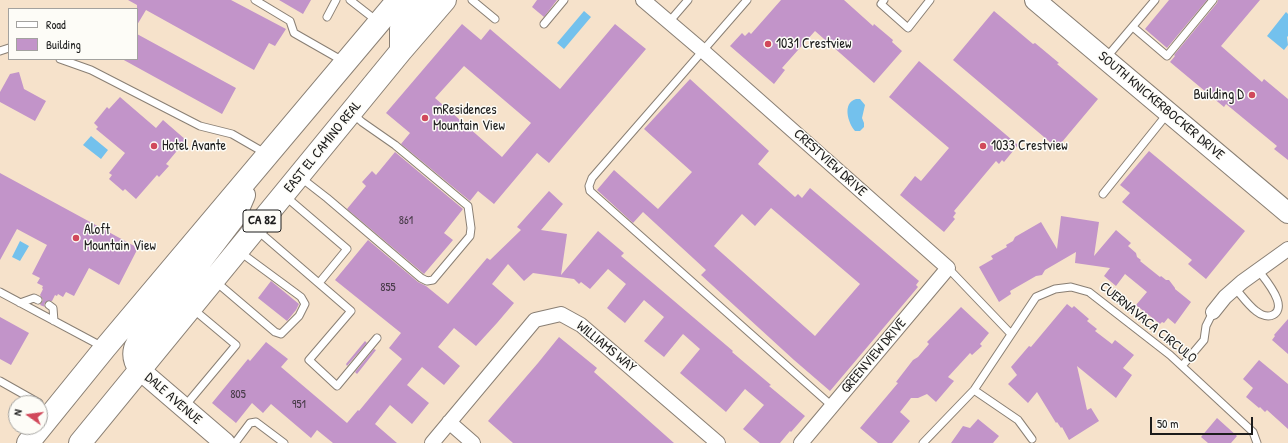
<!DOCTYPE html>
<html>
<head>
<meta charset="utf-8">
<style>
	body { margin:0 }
	#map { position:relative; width:1288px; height:443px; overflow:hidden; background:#f6e2cb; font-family:"Patrick Hand",sans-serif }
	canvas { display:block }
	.legend { position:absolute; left:8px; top:8px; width:130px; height:52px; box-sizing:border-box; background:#fdfcf7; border:1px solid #a3a29f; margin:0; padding:5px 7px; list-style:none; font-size:12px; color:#1c1c1c }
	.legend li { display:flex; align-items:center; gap:8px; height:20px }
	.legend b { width:20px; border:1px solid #a3a29f }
	.north { position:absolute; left:8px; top:395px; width:40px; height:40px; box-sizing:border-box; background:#fdfcf7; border:1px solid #a3a29f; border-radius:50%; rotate:284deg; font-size:11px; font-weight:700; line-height:16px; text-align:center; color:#1c1c1c }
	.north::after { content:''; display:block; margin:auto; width:14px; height:18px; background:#d1495b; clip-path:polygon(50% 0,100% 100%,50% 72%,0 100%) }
	.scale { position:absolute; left:1150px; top:417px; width:103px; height:18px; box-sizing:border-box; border:2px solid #1c1c1c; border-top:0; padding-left:5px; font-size:12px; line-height:14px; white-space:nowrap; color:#1c1c1c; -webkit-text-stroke:3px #fdfcf7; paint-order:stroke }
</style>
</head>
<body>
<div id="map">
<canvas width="1288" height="443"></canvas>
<ul class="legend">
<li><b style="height:5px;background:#fff"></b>Road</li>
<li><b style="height:11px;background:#c294c9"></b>Building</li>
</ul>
<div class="north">N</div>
<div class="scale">50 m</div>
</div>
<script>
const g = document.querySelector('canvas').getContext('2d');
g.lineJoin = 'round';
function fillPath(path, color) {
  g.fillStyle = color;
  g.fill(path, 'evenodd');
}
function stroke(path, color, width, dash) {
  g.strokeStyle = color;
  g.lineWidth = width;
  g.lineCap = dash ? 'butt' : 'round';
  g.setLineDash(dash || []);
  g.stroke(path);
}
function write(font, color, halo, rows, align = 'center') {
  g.font = font + ' "Patrick Hand",sans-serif';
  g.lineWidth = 3;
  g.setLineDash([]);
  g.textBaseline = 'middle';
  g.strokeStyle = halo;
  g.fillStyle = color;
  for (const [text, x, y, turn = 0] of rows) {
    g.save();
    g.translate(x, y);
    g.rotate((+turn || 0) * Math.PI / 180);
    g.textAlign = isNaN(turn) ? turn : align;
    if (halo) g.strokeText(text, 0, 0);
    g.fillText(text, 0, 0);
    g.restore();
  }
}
const water = new Path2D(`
	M584,11l7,6 -27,32 -7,-6z
	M1286,12l2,2v22l-1,1 1,8 -4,5 -17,-14z
	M856,99h4l5,6 -3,13 2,5v4l-4,4h-5c-7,-8 -13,-28 1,-32z
	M91,136l17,14 -7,9 -18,-14z
	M20,241l9,5 -9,15 -8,-4z`);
const building = new Path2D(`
	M128,0h103l55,29 -11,17 -6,-3 -15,27 -108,-60 -9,15v-20z
	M279,0h32l-8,14z
	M537,0h20l-13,17 -12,-10z
	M781,0h63l29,26 1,-2 19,16 -1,2 10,9 -28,32 -59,-52 -33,37 3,2 -11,14 -44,-38 12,-13 3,3 4,-4 2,2z
	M1169,0h38l-40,48 -22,-19z
	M1218,0h42l-39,46 41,36 2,-3 24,20v61l-14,-11 3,-3 -51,-42 -2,3 -54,-45 5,-6 -1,-1 43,-52z
	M994,11l39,33 2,-1 24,20 -2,1 41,35 -41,49 -104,-88z
	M462,24l19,16 9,-11 70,60 55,-65 31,25 -97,114 -12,-10 -43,51 -16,-13 -8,10 -69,-57 9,-11 -24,-20zM464,66l67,57 -29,34 -67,-59z
	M137,34l99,54 -14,26 -100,-55h15z
	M919,61l99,84 -14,17 -2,-2 -3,4 -3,-3 -42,50 2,2 -3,4 2,2 -11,13 -44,-37 15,-19 6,5 28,-33 -60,-51z
	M19,72l5,17 22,12 -11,20 -35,-19v-10l10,-18z
	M690,79l79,72 -11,13 37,33 3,-3 4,4 8,-10 109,93 -3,4 2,2 -88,104 -36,-31 -93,-85 5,-5 -63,-58 -10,11 -36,-33 17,-20 44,39 34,-37 -48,-43zM771,208l89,76 -45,52 -101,-90 28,-32 13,12z
	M120,97l36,31 7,-8 23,20 -20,24 3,2 -10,11 -2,-2 -21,24 -11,-10 -2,2 -14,-12 3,-4 -3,-2 16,-20 -29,-24 2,-2 -4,-4 13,-16 2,2z
	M1149,151l96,80 -39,48 -18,-15 4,-4 -70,-58 8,-9 -10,-8z
	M395,152l68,57 -19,24 9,7 -29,34 -77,-65 19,-23 -4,-4 10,-11 4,4z
	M0,173l138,75 -19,37 -30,-17 -15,28 -8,-4 -3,5 -5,-3 -1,2 -2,-1 -3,6h-5l-3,3 1,3 -5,-2 3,-5 -3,-5 3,-6 -1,-1 1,-2 -6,-3 3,-5 -8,-4 15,-29 -30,-16 -17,31z
	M549,191l14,13 -22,26 26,4 -6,41 37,-44 26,22 -3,3 112,95 -1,1 39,33 -2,1 36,30 -14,16 -1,-1 -10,12h-20l-17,-14 21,-24 -19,-16 -19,23 -46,-39 20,-24 -17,-15 -19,23 -20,-16 20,-24 -20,-17 -19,23 -18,-15 19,-24 -18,-15 -18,20 -9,-7 -2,2 -5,-5 -41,-6 -9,8 -16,-17 -16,20 22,19 -17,20 -21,23 -22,-18 -16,19 22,19 -16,19 -22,-18 -15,18 22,18 -17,21 -22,-19 -15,19 22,19h-64l-16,-13 -6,8 -40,-34 -8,9 -11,-10 -16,20 -24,-20 36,-44 2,2 16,-19 22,17 -7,8 66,56 11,-13 1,1 43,-52 -13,-11 12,-15 -66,-53 33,-40 50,42 8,4 22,18 39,-46 3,2 31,-30 -4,-3z
	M1061,216l38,6 -5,34 22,-26 15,13 -3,3 8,7 1,4 4,3 -1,1 20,16 1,-1 5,4h3l6,8v1l16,13 -16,22 -7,-6 -4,5 -2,-1 -2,2 -24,-19 11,-13 -22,-18 -9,12 -12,-10 6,-8 -35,-5 1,-11 -31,18 -3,5 -6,1 -26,15 1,3 -12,8 -20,-35 14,-8 -2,-3 16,-9 -1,-2 7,-4 2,-4 26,-15 16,27z
	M271,281l28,23 -3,6 -9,11 -29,-23z
	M1067,304l5,4 2,-2 15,13 -2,2 10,8 -2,2 17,13 3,-4 19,15 -11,13 9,7 -16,23 -39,-32 10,44 4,-2 8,13 -30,19 -7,-13 -1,1 -4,-6 -1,1 -19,-31 -9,11 -20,-19 9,-9 -6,-8 18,-21 2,1z
	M961,307l28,26 -9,11 2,2 -10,9 -2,-2 -22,24 6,4 -18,21 -9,-8 -9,4h-7l-11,14 10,9 -18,22h-14l-18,-15 38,-45 -2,-1 17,-22 5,-3 11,-13 -2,-2z
	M0,317l29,16 -18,32 -11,-6z
	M1288,319v35l-16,-14 3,-4 -1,-1z
	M559,337l38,31 -3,4 80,71h-161l-25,-22 50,-58z
	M365,341l2,2 -20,23 -1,-2z
	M374,349l2,1 -19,24 -2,-2z
	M1259,360l29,24v45l-21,-19 -2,2 -5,-5 -1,1 -13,-11 7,-9 -10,-9z
	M1217,418l20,18 -6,7h-23l-7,-6z
	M978,419l21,17 -6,7h-42l12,-17 7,2z`);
const lane = new Path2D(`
	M255,0l35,21 4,12 49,28
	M350,0l27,21
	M472,0l23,19
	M747,0l-155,178 -3,8 1,5 242,215
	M884,0l-3,4 27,24 22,-28
	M327,17l9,-17
	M669,22l19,-22
	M544,24l20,-24
	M1133,27l34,29 46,-56
	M0,51l9,-3
	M1106,58l49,-58
	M60,59l31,11 109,56 32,8 33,19
	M300,177l27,21 94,80 6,3 6,-1 37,-44 1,-8 -3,-22 -73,-61 -33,-23 -9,-8
	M1103,194l65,-81
	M285,196l62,53 -28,34
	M257,230l94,81 -42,49 28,26 40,-48
	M948,268l63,66
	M215,281l60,51 6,2 18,-18 6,-12 -4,-7 -61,-45
	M1235,288c7,8 13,17 21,23 12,10 27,4 21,-12 -4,-11 -12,-20 -19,-29
	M0,292l103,55
	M20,303l14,-5 4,2
	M49,305l4,3 1,13
	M1182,366l22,-26 2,-14 7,-14
	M0,381l39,22
	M974,390l44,30 14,19
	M185,406l51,-61 -43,-36
	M235,443l15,-20 6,-1 28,21
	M923,443l51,-53 62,-93 19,-8 16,-2 18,5 81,63 83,77 4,11`);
const street = new Path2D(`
	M643,0l60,51 245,217 -147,175
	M1213,312l12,-15 17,-15 46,-33
	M449,422l24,21
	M432,443l103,-123 26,-6 20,11 137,118`);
const secondary = new Path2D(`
	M1035,0l253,213
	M140,370l85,73`);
const primary = new Path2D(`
	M401,50v-22l22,-28
	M140,370c-6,-9 -8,-17 -3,-26l98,-128 9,-21
	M28,443l77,-95 293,-348
	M80,443l321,-392 44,-51`);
const markers = [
	[768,44,4,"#d1495b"],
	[1252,95,4,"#d1495b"],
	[425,118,4,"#d1495b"],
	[154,146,4,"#d1495b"],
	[983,146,4,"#d1495b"],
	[76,238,4,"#d1495b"]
];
const numberNames = [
	["861",406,221],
	["855",388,288],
	["805",238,395],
	["951",299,405]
];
const shields = [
	[262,221,38]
];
const shieldNames = [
	["CA 82",262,221]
];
const poiNames = [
	["1031 Crestview",776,44],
	["Building D",1244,95,"right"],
	["mResidences",433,110],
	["Mountain View",433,126],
	["Hotel Avante",162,146],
	["1033 Crestview",991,146],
	["Aloft",84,230],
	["Mountain View",84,246]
];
const streetNames = [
	["SOUTH KNICKERBOCKER DRIVE",1161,106,40],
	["EAST EL CAMINO REAL",323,147,-51],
	["CRESTVIEW DRIVE",830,163,42],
	["CUERNAVACA CIRCULO",1148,323,39],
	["WILLIAMS WAY",606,347,39],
	["GREENVIEW DRIVE",874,356,-50],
	["DALE AVENUE",173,399,41]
];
fillPath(water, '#73c1ed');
fillPath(building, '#c294c9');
stroke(lane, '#897f74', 9);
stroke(street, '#897f74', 16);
stroke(secondary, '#897f74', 22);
stroke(primary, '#897f74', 24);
stroke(lane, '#fff', 7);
stroke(street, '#fff', 14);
stroke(secondary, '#fff', 20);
stroke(primary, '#fff', 22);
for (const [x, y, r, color] of markers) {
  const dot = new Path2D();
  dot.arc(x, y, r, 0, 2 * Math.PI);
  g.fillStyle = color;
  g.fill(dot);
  stroke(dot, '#fdfcf7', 1.5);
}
write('12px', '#463a47', null, numberNames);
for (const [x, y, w] of shields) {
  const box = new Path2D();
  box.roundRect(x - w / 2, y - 11, w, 22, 3);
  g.fillStyle = '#fdfcf7';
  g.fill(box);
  stroke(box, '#1c1c1c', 1);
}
write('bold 13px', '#1c1c1c', null, shieldNames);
write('14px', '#1c1c1c', '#fdfcf7', poiNames, 'left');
write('14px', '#1c1c1c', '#fdfcf7', streetNames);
</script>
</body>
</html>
